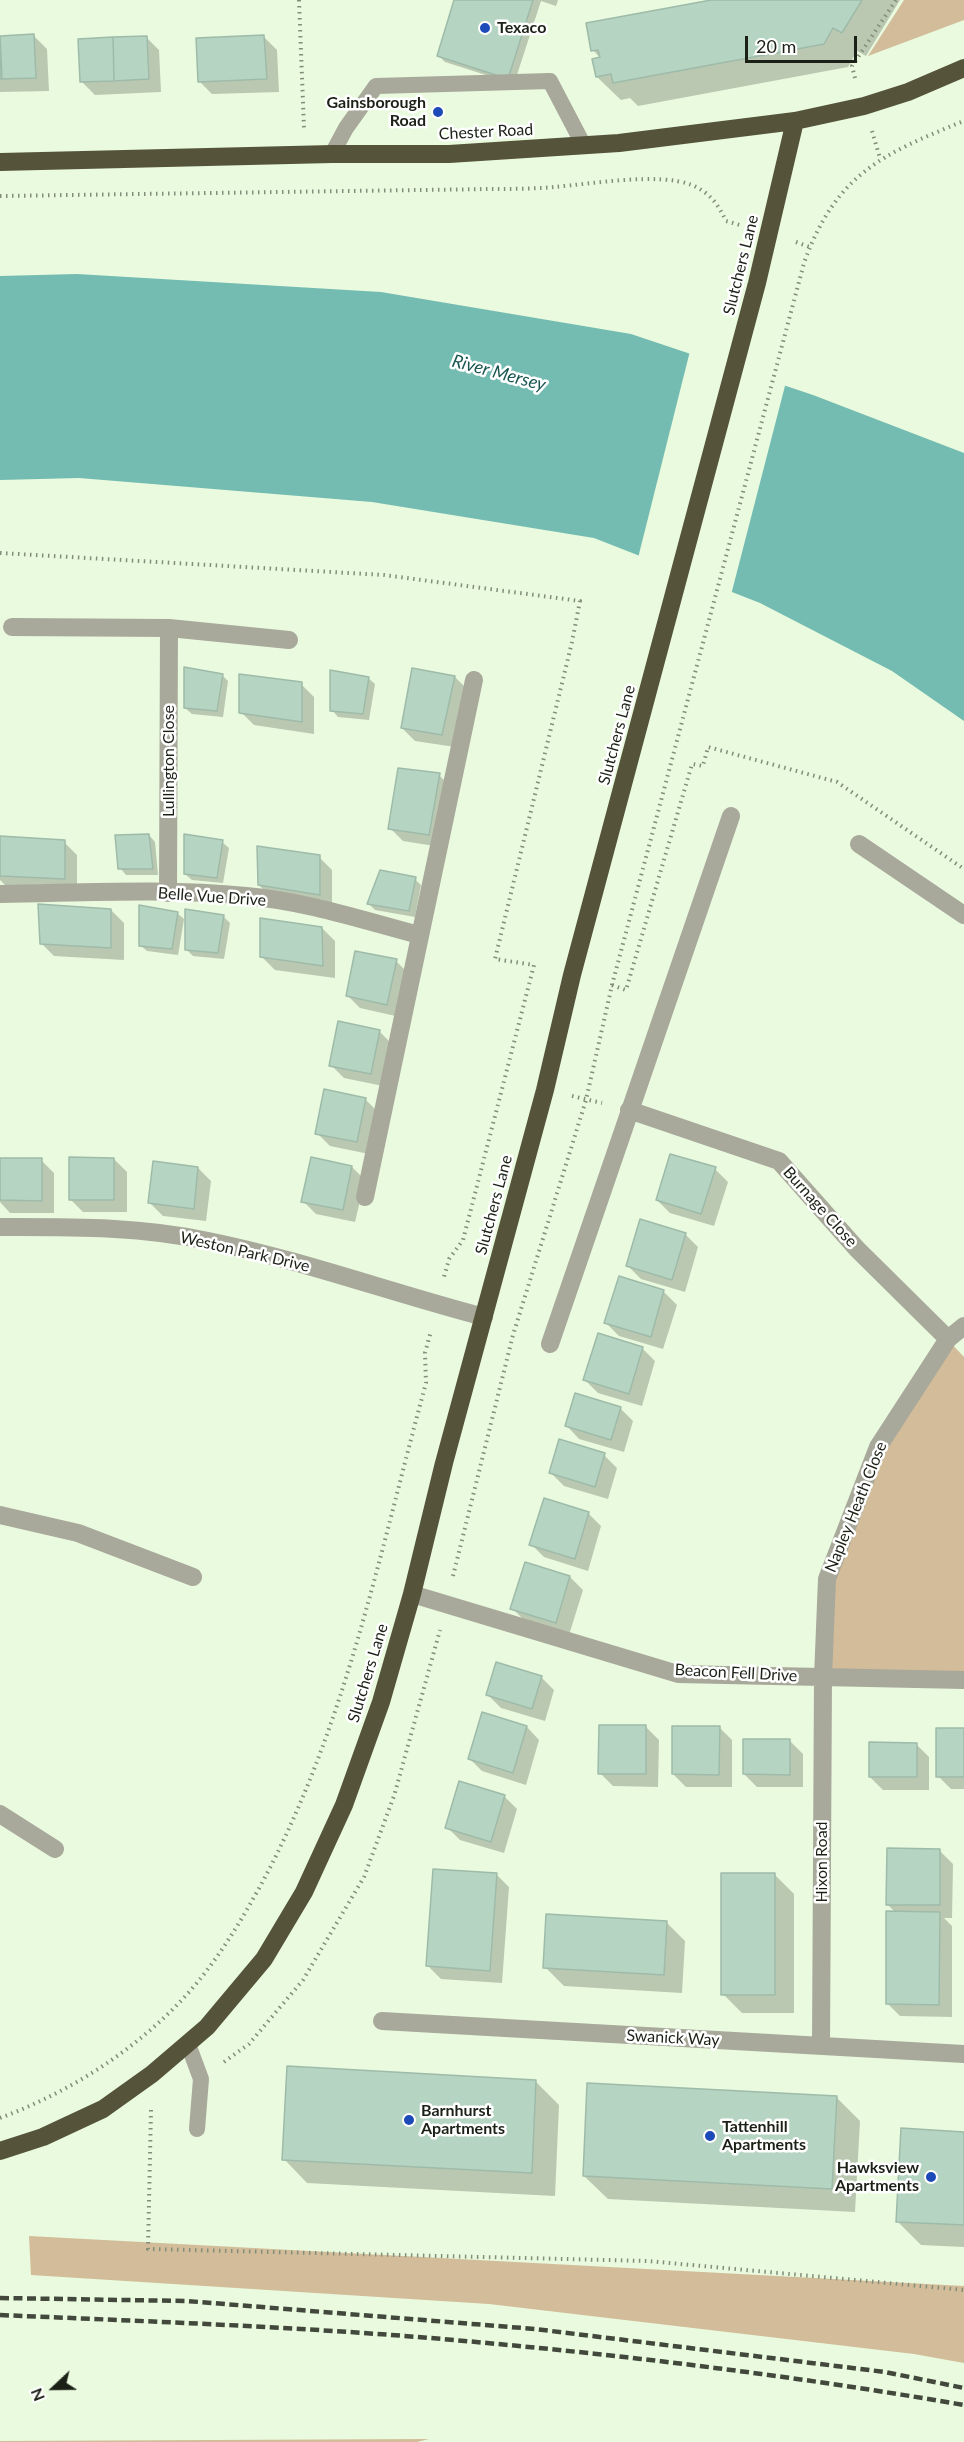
<!DOCTYPE html>
<html>
<head>
<meta charset="utf-8">
<style>
	body { margin:0 }
	#map { position:relative; width:964px; height:2442px; overflow:hidden; background:#e9fade; font-family:Lato,sans-serif }
	canvas { display:block }
	.north { position:absolute; left:24px; top:2358px; width:60px; height:60px; -webkit-text-stroke:4px #fff; paint-order:stroke; rotate:248deg; font-size:16px; font-weight:700; line-height:24px; text-align:center; color:#1c2117 }
	.north::after { content:''; display:block; margin:auto; width:21px; height:27px; background:#1c2117; clip-path:polygon(50% 0,100% 100%,50% 72%,0 100%) }
	.scale { position:absolute; left:745px; top:36px; width:112px; height:27px; box-sizing:border-box; border:3px solid #1c2117; border-top:0; padding-left:8px; font-size:18px; line-height:21px; white-space:nowrap; color:#1c2117; -webkit-text-stroke:4px #fff; paint-order:stroke }
</style>
</head>
<body>
<div id="map">
<canvas width="964" height="2442"></canvas>
<div class="north">N</div>
<div class="scale">20 m</div>
</div>
<script>
const g = document.querySelector('canvas').getContext('2d');
g.lineJoin = 'round';
function fillPath(path, color) {
  g.fillStyle = color;
  g.fill(path, 'evenodd');
}
function stroke(path, color, width, dash) {
  g.strokeStyle = color;
  g.lineWidth = width;
  g.lineCap = dash ? 'butt' : 'round';
  g.setLineDash(dash || []);
  g.stroke(path);
}
function write(font, color, halo, rows, align = 'center') {
  g.font = font + ' Lato,sans-serif';
  g.lineWidth = 5;
  g.setLineDash([]);
  g.textBaseline = 'middle';
  g.strokeStyle = halo;
  g.fillStyle = color;
  for (const [text, x, y, turn = 0] of rows) {
    g.save();
    g.translate(x, y);
    g.rotate((+turn || 0) * Math.PI / 180);
    g.textAlign = isNaN(turn) ? turn : align;
    if (halo) g.strokeText(text, 0, 0);
    g.fillText(text, 0, 0);
    g.restore();
  }
}
const green = new Path2D(`
	M904,0h60v20l-96,36z
	M949,1341l15,16v322l-140,-3 3,-97 52,-131z
	M29,2236l935,50v77l-50,-9 -425,-50 -458,-29z
	M429,2439l-12,3h-417v-1z`);
const water = new Path2D(`
	M77,274l304,18 250,42 182,61 151,58v268l-72,-50 -132,-68 -166,-65 -222,-36 -293,-24 -79,2v-204z`);
const pier = new Path2D(`
	M690,351l96,31 -55,213 -93,-37z`);
const shadow = new Path2D(`
	M455,0h103l-2,6 -15,-5 -27,83 -69,-22 -7,-7z
	M719,0h181l-34,56 -9,-5 -9,16 -210,39 -8,-8 -9,2 -24,-23 4,-18 -8,-9z
	M34,36l13,13 2,42 -49,1v-55z
	M146,37l13,13 2,42 -66,3 -13,-13z
	M264,37l13,13 2,42 -67,2 -13,-13z
	M222,675l6,6 -5,36 -31,-3 -7,-6z
	M455,677l13,13 -13,57 -40,-6 -13,-13z
	M368,678l7,6 -6,36 -31,-3 -6,-7z
	M301,684l13,13v37l-60,-9 -13,-13z
	M439,775l13,13 -11,59 -38,-6 -13,-13z
	M149,835l6,7 3,33h-32l-6,-7z
	M0,837l64,5 13,13v37l-69,-4 -8,-8z
	M222,842l7,6 -6,35 -31,-3 -7,-6z
	M319,857l13,13v37l-60,-9 -13,-13z
	M415,879l6,6 -6,32 -40,-7 -6,-6z
	M111,910l13,13v37l-70,-4 -13,-13z
	M177,913l7,6 -6,36 -31,-4 -7,-6z
	M224,917l6,6 -6,36 -31,-3 -7,-7z
	M322,928l13,13v37l-60,-8 -13,-13z
	M396,961l13,13 -9,43 -40,-9 -13,-13z
	M379,1031l13,13 -9,42 -39,-8 -13,-13z
	M365,1099l13,13 -9,42 -39,-8 -13,-13z
	M114,1159l13,13v40h-44l-13,-13z
	M0,1160h41l13,13v40h-44l-10,-11z
	M352,1167l13,13 -10,42 -39,-8 -13,-13z
	M198,1168l13,13 -5,40 -43,-5 -13,-13z
	M715,1169l13,13 -14,44 -44,-13 -13,-13z
	M685,1234l13,13 -13,45 -44,-13 -13,-13z
	M620,1278l44,14 13,13 -14,44 -44,-13 -13,-13z
	M642,1348l13,13 -13,45 -44,-13 -13,-13z
	M620,1408l13,13 -9,31 -45,-13 -12,-13z
	M604,1455l13,13 -9,31 -44,-13 -13,-13z
	M588,1513l13,13 -13,45 -44,-14 -13,-13z
	M570,1577l13,13 -14,45 -44,-14 -13,-13z
	M541,1677l13,13 -9,31 -44,-13 -13,-13z
	M527,1727l12,13 -13,45 -44,-14 -13,-13z
	M646,1727l13,13 -1,47 -45,-1 -13,-13z
	M719,1727l13,13v47h-46l-13,-13z
	M964,1730v59h-13l-13,-13z
	M790,1741l13,13v33h-46l-13,-13z
	M916,1744l13,13v33h-46l-13,-13z
	M504,1796l13,13 -13,44 -44,-13 -13,-13z
	M940,1851l13,13 -1,54h-8l8,8v91l-52,-1 -13,-13 9,-90 -9,-9z
	M496,1874l13,13 -7,96 -61,-4 -13,-13z
	M775,1875l19,19v119h-52l-19,-19z
	M666,1922l19,19 -3,52 -118,-7 -19,-19z
	M535,2081l24,24 -4,91 -248,-13 -23,-24z
	M836,2097l24,24 -5,91 -247,-13 -24,-23z
	M964,2133v114l-43,-2 -24,-24z`);
const building = new Path2D(`
	M454,0h79l-25,79 -71,-23z
	M711,0h151l-20,33 -9,-5 -9,16 -211,39 -2,-9 -15,3 -4,-18 8,-2 -2,-7 -7,1 -5,-28z
	M34,34l2,44 -34,1 -2,-43z
	M264,35l3,44 -69,3 -2,-44z
	M0,36l2,43h-2z
	M147,36l2,43 -35,2 -1,-44z
	M113,37l1,44 -34,1 -2,-43z
	M184,667l39,7 -6,37 -33,-3z
	M412,668l43,8 -13,59 -41,-7z
	M330,670l39,7 -6,37 -33,-3z
	M239,674l63,8v40l-63,-9z
	M398,768l42,5 -11,62 -41,-6z
	M149,834l4,35h-35l-3,-34z
	M184,834l39,6 -6,38 -33,-4z
	M0,836l65,4v39l-65,-3z
	M257,846l63,9v40l-62,-10z
	M380,870l36,7 -7,34 -42,-7z
	M38,904l73,5v39l-71,-4z
	M139,905l39,7 -6,37 -33,-3z
	M185,909l39,6 -6,38 -33,-3z
	M260,918l62,9 1,39 -63,-9z
	M355,951l42,8 -10,46 -41,-9z
	M338,1021l42,9 -9,44 -42,-8z
	M324,1089l42,9 -9,44 -42,-8z
	M670,1154l46,13 -15,47 -45,-14z
	M69,1157l45,1v42h-45z
	M311,1157l41,9 -9,44 -42,-8z
	M0,1158h42v43l-42,-1z
	M153,1161l45,6 -4,42 -46,-6z
	M640,1219l46,14 -14,47 -46,-14z
	M619,1276l45,14 -13,47 -47,-14z
	M598,1333l45,14 -14,47 -46,-14z
	M575,1393l46,14 -10,33 -46,-14z
	M559,1439l46,14 -10,34 -46,-14z
	M544,1498l45,14 -14,47 -46,-14z
	M525,1562l45,14 -14,47 -46,-14z
	M496,1662l46,14 -10,33 -46,-14z
	M482,1712l45,14 -14,47 -45,-14z
	M599,1725h47v49h-48z
	M672,1726h48l-1,49 -47,-1z
	M936,1728h28v49h-28z
	M743,1739h47v36l-47,-1z
	M869,1742l48,1v34h-48z
	M459,1781l46,14 -14,47 -46,-14z
	M887,1848l53,1v56h-54z
	M433,1869l64,4 -7,98 -64,-5z
	M721,1873h54v122h-54z
	M886,1911l54,1 -1,93 -53,-1z
	M546,1914l121,7 -3,54 -121,-7z
	M287,2066l249,14 -4,93 -250,-13z
	M587,2083l250,13 -5,93 -249,-13z
	M901,2128l63,4v93l-68,-3z`);
const path = new Path2D(`
	M299,0l5,128
	M855,78l-3,-12 44,-66
	M872,131l8,27
	M0,196l490,-7c21,0 43,0 64,-2 37,-3 104,-15 138,-2 18,8 26,19 34,36l17,5
	M796,242l14,5
	M0,553l384,22 196,26 -8,41 -77,317 39,6 -71,275 -14,19 -5,18
	M612,985l14,5 66,-226 11,2 5,-19 129,35 127,87
	M572,1096l30,7
	M453,1576l60,-241 73,-235 26,-115 192,-722c32,-89 78,-109 160,-142
	M224,2062l25,-18 54,-64 61,-103 30,-81 46,-166
	M151,2110l-3,139 500,12 316,29
	M0,2118c67,-25 128,-63 178,-114 35,-36 61,-79 85,-123 83,-155 117,-330 163,-498l-1,-30 6,-22`);
const lane = new Path2D(`
	M332,154l14,-26 30,-42 174,-5 34,65
	M188,2044l13,35 -4,50`);
const street = new Path2D(`
	M12,627l157,1 120,12
	M859,844l105,71
	M168,893l1,-265
	M0,894c81,-1 165,-6 246,2 59,5 116,24 173,39
	M629,1110l150,51 78,88 91,90
	M365,1197l109,-517
	M0,1227c70,0 140,-1 208,14 94,19 184,52 276,76
	M550,1344l181,-528
	M0,1515l78,18 115,44
	M412,1594l266,80 286,6
	M0,1814l55,35
	M382,2021l582,33
	M821,2046l2,-369 4,-98 51,-132 70,-108 16,-13`);
const highway = new Path2D(`
	M0,162l332,-8h117l170,-11 176,-22 69,-15 44,-14 56,-24
	M0,2151l43,-14 60,-28 49,-35 55,-47 57,-68 40,-67 40,-87 37,-103 31,-108 32,-131 101,-373 27,-115 185,-692 38,-162`);
const rail = new Path2D(`
	M0,2298l187,3 348,28 350,43 79,16
	M0,2315c139,6 279,11 418,22 183,15 365,37 546,68`);
const markers = [
	[485,28,6,"#1c4ab8"],
	[438,112,6,"#1c4ab8"],
	[409,2120,6,"#1c4ab8"],
	[710,2136,6,"#1c4ab8"],
	[931,2177,6,"#1c4ab8"]
];
const poiNames = [
	["Texaco",497,28],
	["Gainsborough",426,103,"right"],
	["Road",426,121,"right"],
	["Barnhurst",421,2111],
	["Apartments",421,2129],
	["Tattenhill",722,2127],
	["Apartments",722,2145],
	["Hawksview",919,2168,"right"],
	["Apartments",919,2186,"right"]
];
const streetNames = [
	["Chester Road",486,132,-3],
	["Slutchers Lane",741,265,-76],
	["Slutchers Lane",617,735,-75],
	["Lullington Close",169,761,-90],
	["Belle Vue Drive",212,897,4],
	["Slutchers Lane",494,1205,-75],
	["Burnage Close",820,1207,48],
	["Weston Park Drive",245,1252,13],
	["Napley Heath Close",856,1507,-68],
	["Slutchers Lane",368,1673,-73],
	["Beacon Fell Drive",736,1673,3],
	["Hixon Road",822,1862,-90],
	["Swanick Way",673,2038,3]
];
const waterNames = [
	["River Mersey",499,373,15]
];
fillPath(green, '#d2bc99');
fillPath(water, '#74bbb2');
fillPath(pier, '#e9fade');
fillPath(shadow, '#0003');
fillPath(building, '#b6d4c2');
stroke(building, '#9ebba9', 1.5);
stroke(path, '#828d7a', 4, [1.5, 4.5]);
stroke(lane, '#a8a89b', 16);
stroke(street, '#a8a89b', 18);
stroke(highway, '#55543a', 18);
stroke(rail, '#42493c', 4.5, [9, 4.5]);
for (const [x, y, r, color] of markers) {
  const dot = new Path2D();
  dot.arc(x, y, r, 0, 2 * Math.PI);
  g.fillStyle = color;
  g.fill(dot);
  stroke(dot, '#fff', 2);
}
write('bold 16px', '#1c2117', '#fff', poiNames, 'left');
write('16px', '#1c2117', '#fff', streetNames);
write('italic 18px', '#1a5650', '#fff', waterNames);
</script>
</body>
</html>
